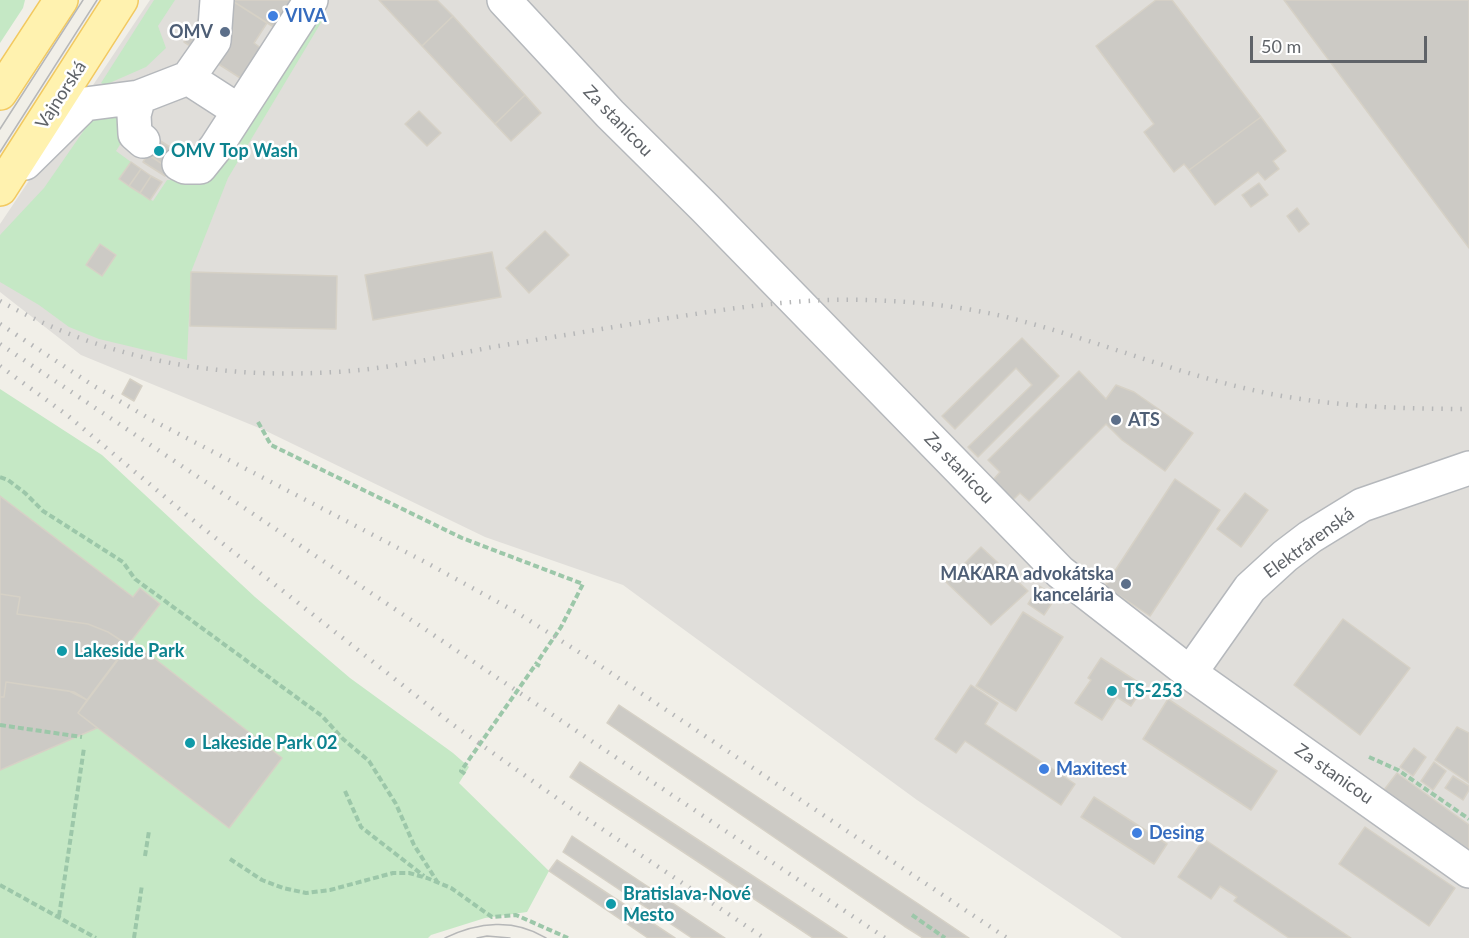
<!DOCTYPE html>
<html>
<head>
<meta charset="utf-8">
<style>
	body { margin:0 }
	#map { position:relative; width:1469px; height:938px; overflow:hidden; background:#f1efe8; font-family:Lato,sans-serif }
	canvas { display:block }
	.scale { position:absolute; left:1250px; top:36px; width:177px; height:27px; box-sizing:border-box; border:3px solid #5f6368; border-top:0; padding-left:8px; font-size:18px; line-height:21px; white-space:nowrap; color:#5f6368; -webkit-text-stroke:4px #fff; paint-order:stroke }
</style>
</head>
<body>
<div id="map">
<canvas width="1469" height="938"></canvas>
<div class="scale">50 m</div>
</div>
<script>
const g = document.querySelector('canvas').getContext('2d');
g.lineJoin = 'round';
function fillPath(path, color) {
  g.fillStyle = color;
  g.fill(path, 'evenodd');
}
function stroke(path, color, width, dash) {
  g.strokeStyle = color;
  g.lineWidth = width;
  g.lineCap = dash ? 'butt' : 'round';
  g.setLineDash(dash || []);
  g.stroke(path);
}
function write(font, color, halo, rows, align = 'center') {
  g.font = font + ' Lato,sans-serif';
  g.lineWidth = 5;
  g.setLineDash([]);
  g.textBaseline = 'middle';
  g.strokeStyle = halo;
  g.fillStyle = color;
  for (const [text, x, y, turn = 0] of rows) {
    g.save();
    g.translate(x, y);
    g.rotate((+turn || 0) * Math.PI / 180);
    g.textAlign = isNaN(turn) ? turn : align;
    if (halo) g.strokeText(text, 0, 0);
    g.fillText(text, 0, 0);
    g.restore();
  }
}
const industrial = new Path2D(`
	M150,0h1319v938h-347l-205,-138 -294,-215 -138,-48 -221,-107 -183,-75 -81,-63v-68z`);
const green = new Path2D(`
	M0,0h25l-2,8 -23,35z
	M154,0h21l-17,26 8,22 -20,19 -41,18 -4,-2z
	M314,9l11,7 -97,162 -37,94 -4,88 -88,-21 -30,-12 -30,-22 -39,-23v-47l44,-47 54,-78 28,-1 2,23 -12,19 15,11 -11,17 33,22 14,-21h7z
	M0,389l102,66 153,142 95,81 103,75 16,14 -10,16 90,88 -22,41 -42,6 -54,17 -3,3h-428z`);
const building = new Path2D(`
	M231,0h69l-20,31z
	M231,0l36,23 -13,20 11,8 -20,30 -61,-39 20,-31z
	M379,0h58l16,16 -31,30z
	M1156,0h16l89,117 -72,53 -5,-6 -10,8 -30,-40 10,-8 -58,-78z
	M1284,0h185v248z
	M453,16l72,79 -30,29 -73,-78z
	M525,95l16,18 -30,28 -16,-17z
	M419,111l22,22 -14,13 -22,-22z
	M1261,117l25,34 -13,10 6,8 -14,11 -7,-8 -43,33 -26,-35z
	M148,133l36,23 -10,16 -36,-24z
	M148,154l22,15 -5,7 -22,-14z
	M131,162l10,7 -12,17 -10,-7z
	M141,169l10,7 -11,17 -11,-7z
	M151,176l11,6 -12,18 -10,-7z
	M1259,183l9,12 -17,12 -9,-12z
	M1297,208l12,16 -10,8 -12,-16z
	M545,231l24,24 -40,38 -23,-25z
	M100,244l16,11 -14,21 -16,-11z
	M492,252l9,45 -128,23 -8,-45z
	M191,272l146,4 -1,53 -146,-3z
	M1022,338l37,38 -81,81 -10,-10 64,-62 -16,-17 -61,61 -13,-13z
	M1079,371l27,28 10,-14 18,7 59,41 -28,38 -43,-31 -16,-16 -77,77 -9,-8 -7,7 -20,-20 7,-8 -12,-12z
	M130,379l12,7 -8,15 -12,-7z
	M1175,479l45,31 -70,106 -45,-30z
	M1245,493l23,17 -27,37 -24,-18z
	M0,496l133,101 7,-9 20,16 -32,41 -20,-13 -20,-8 -71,-10 3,-17 -20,-3z
	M981,547l47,44 -37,34 -45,-43z
	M1039,586l17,11 -12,18 -16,-11z
	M0,594l20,3 -3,17 71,10 20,8 20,13 -41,55 -18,-9 -63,-9 -2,15h-4z
	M1023,612l40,25 -47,74 -40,-25z
	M1343,619l67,49 -50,67 -66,-50z
	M132,641l150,117 -53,70 -151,-115z
	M1101,658l43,28 -13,20 -14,-9 -15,23 -27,-17 16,-23 -3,-2z
	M6,682l68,10 13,8 -9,13 19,15 -97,42v-73h4z
	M971,685l27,18 -13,21 90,60 -14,21 -96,-64 -9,12 -21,-14z
	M1168,699l109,72 -26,39 -108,-71z
	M619,705l301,200 49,33h-46l-19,-12 -297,-203z
	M1457,727l12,6v50l-34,-23z
	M1414,748l12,9 -13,19 -13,-9z
	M580,762l267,176h-34l-243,-161z
	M1434,762l12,9 -13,19 -12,-9z
	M1397,773l72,52v27l-85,-62z
	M1453,776l16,10v4l-6,10 -18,-12z
	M1094,797l73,47 -13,20 -73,-47z
	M1365,827l90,61 -26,38 -90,-62z
	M572,836l153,102h-33l-129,-86z
	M1204,839l147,99h-62l-55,-37 3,-4 -17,-11 -9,13 -33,-22z
	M557,860l118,78h-27l-99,-67z`);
const path = new Path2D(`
	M258,422l13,23 191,93 121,46 -22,43 -25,37
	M0,477l8,3 17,13 18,18 80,51 12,17 187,137 21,23 26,22 27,43 18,41 24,38
	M0,725l82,12
	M1369,757l29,13 71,49
	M465,774l-4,-3 75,-107 4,2
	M345,791l16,36 63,49
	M145,856l4,-25
	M230,859l32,21 21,8 23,5 24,-3 63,-17h16l18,5 24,10 41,29 24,-2 52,23
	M0,885l96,53
	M912,915l33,23
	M59,916l25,-168
	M134,938l8,-53`);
const minor = new Path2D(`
	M504,0l106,114 95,94 355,364 130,101 279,198
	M188,78l51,33
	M139,97l-5,18 1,19 8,7
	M25,163l60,-59 54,-7 49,-19 26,-37 3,-41
	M179,164l6,3h15l16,-20 95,-147
	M1190,673l60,-85 35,-32 25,-19 52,-32 107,-37`);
const major = new Path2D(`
	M0,93l61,-93
	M0,189l121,-189`);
const tram = new Path2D(`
	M0,129l83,-129
	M0,152l97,-152
	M445,938c33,-16 69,-20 101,0
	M477,938l10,-2 23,2`);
const rail = new Path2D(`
	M0,301c109,61 225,80 349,70 50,-4 100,-16 149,-25 57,-9 114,-19 171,-28 65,-10 129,-20 195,-18 48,1 96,6 142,17 81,20 158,52 238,71 74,18 149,21 225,21
	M0,324l94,62 56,33 277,144 89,49 80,51 411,275
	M0,344l885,594
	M0,366l67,49 122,102 263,207 116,82 196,132`);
const markers = [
	[273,16,6,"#3f7fe0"],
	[225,32,6,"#5c6f8a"],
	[159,151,6,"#0f9aa8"],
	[1116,420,6,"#5c6f8a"],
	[1126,584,6,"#5c6f8a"],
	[62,651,6,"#0f9aa8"],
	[1112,691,6,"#0f9aa8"],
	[190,743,6,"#0f9aa8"],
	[1044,769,6,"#3f7fe0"],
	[1137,833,6,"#3f7fe0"],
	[611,904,6,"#0f9aa8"]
];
const shopNames = [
	["VIVA",285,16],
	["Maxitest",1056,769],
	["Desing",1149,833]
];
const serviceNames = [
	["OMV",213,32],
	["ATS",1128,420,"left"],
	["MAKARA advokátska",1114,574],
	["kancelária",1114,595]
];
const streetNames = [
	["Vajnorská",61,95,-57],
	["Za stanicou",618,121,46],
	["Za stanicou",959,468,46],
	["Elektrárenská",1309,543,-36],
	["Za stanicou",1334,774,35]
];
const cultureNames = [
	["OMV Top Wash",171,151],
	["Lakeside Park",74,651],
	["TS-253",1124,691],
	["Lakeside Park 02",202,743],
	["Bratislava-Nové",623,894],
	["Mesto",623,915]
];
fillPath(industrial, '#e0deda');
fillPath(green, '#c5e8c5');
fillPath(building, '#cccac5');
stroke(building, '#d6d1c6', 1.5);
stroke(minor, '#b5b8bc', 36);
stroke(major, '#f2c960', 36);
stroke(path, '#9cc7a9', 4, [6, 3]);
stroke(minor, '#fff', 33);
stroke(major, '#fff2af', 33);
stroke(tram, '#b6b7b8', 1.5);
stroke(rail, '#b6b7b8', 4.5, [1.5, 8]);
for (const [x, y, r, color] of markers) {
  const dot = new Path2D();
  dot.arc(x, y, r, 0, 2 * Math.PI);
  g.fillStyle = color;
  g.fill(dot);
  stroke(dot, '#fff', 2);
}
write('bold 18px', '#366cbe', '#fff', shopNames, 'left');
write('bold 18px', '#4e5e75', '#fff', serviceNames, 'right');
write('18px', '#5f6368', '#fff', streetNames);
write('bold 18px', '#0d838f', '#fff', cultureNames, 'left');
</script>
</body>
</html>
